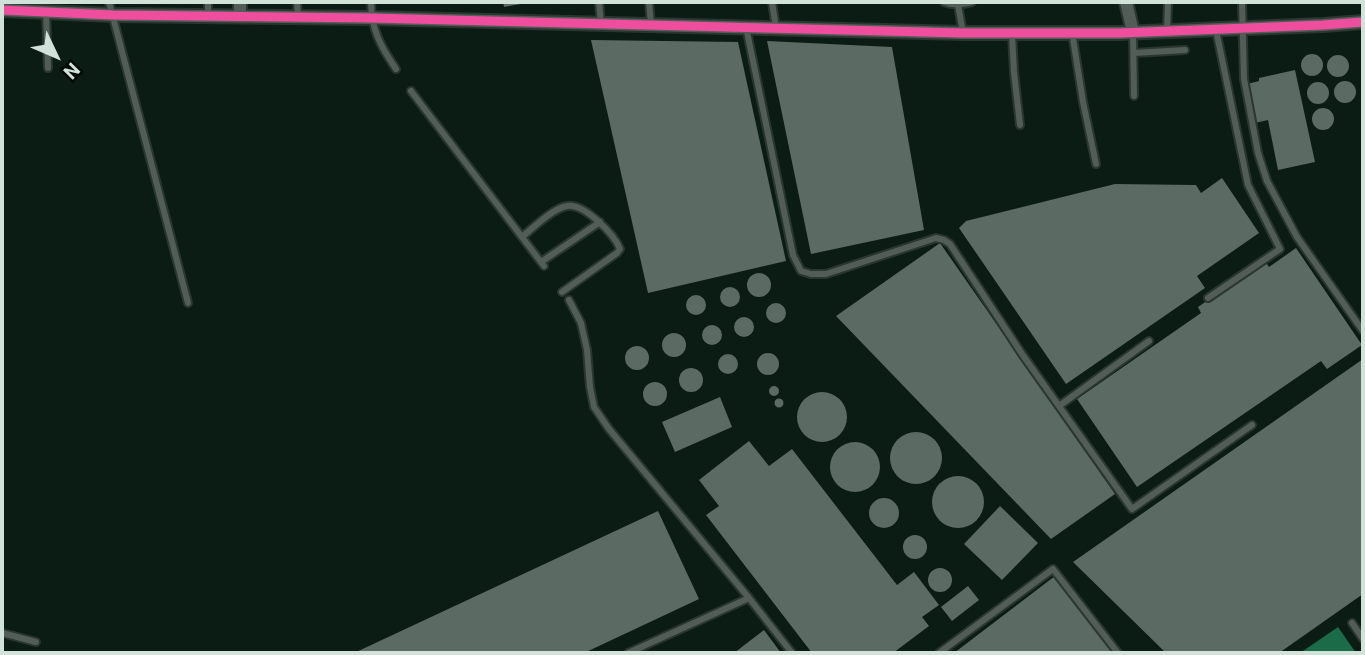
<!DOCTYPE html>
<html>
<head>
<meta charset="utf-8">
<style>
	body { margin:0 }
	#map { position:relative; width:1365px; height:655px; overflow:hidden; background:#0b1c14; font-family:Roboto,sans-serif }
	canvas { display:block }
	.frame { position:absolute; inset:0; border:4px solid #d1e2d8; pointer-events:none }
	.north { position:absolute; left:21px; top:21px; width:70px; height:70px; -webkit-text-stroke:5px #010a05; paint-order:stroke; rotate:134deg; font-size:19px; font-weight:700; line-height:28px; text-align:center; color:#d1e2d8 }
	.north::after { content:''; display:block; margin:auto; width:24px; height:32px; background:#d1e2d8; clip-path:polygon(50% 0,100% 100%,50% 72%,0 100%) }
</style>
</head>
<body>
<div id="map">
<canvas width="1365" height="655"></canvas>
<div class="frame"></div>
<div class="north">N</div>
</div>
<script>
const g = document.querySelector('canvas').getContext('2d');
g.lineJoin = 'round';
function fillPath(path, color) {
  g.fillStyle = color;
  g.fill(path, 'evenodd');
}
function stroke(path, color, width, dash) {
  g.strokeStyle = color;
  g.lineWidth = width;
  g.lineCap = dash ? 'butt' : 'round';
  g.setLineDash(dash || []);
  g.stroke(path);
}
const water = new Path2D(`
	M1338,627l18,26h-56z`);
const building = new Path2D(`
	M503,2h23v1l-22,4z
	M591,40l147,2 48,219 -138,32z
	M767,41l125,6 32,183 -113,24z
	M1301 65a11 11 0 1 1 22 0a11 11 0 1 1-22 0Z
	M1327 66a11 11 0 1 1 22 0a11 11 0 1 1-22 0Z
	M1295,70l20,92 -37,8 -10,-50 -13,3 -8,-39 12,-3v-3z
	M1334 92a11 11 0 1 1 22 0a11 11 0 1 1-22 0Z
	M1307 93a11 11 0 1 1 22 0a11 11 0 1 1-22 0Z
	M1312 119a11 11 0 1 1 22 0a11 11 0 1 1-22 0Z
	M1222,178l37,55 -62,43 8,12 -139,96 -107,-156 7,-7 149,-37 81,1 5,8z
	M940,243l175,251 -64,45 -215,-223z
	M1296,248l66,97 -35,24 -6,-8 -184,126 -60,-88 124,-86 -3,-6 67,-46 4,6z
	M747 285a12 12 0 1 1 24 0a12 12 0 1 1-24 0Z
	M720 297a10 10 0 1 1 20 0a10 10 0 1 1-20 0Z
	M686 305a10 10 0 1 1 20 0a10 10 0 1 1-20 0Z
	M766 313a10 10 0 1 1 20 0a10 10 0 1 1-20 0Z
	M734 327a10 10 0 1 1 20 0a10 10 0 1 1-20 0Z
	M702 335a10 10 0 1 1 20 0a10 10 0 1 1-20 0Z
	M662 345a12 12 0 1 1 24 0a12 12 0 1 1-24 0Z
	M625 358a12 12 0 1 1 24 0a12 12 0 1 1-24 0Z
	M757 364a11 11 0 1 1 22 0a11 11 0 1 1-22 0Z
	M718 364a10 10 0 1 1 20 0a10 10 0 1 1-20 0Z
	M1363,359v235l-84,59h-113l-93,-91z
	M679 380a12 12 0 1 1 24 0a12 12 0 1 1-24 0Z
	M643 394a12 12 0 1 1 24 0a12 12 0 1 1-24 0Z
	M769 391a5 5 0 1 1 10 0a5 5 0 1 1-10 0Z
	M797 417a25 25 0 1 1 50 0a25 25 0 1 1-50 0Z
	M720,397l12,30 -57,25 -13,-30z
	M774.5 403a4.5 4.5 0 1 1 9 0a4.5 4.5 0 1 1-9 0Z
	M890 458a26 26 0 1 1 52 0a26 26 0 1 1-52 0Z
	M749,441l20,25 23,-17 105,136 17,-13 25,33 -17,12 7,9 -36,27h-81l-106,-138 13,-9 -20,-26z
	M830 467a25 25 0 1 1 50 0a25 25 0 1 1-50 0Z
	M932 502a26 26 0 1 1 52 0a26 26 0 1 1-52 0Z
	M869 513a15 15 0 1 1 30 0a15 15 0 1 1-30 0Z
	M1000,506l38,37 -36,37 -38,-36z
	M658,511l41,88 -115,54h-230z
	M903 547a12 12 0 1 1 24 0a12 12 0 1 1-24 0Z
	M928 580a12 12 0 1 1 24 0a12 12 0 1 1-24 0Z
	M1055,576l59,77h-160z
	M968,586l11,14 -27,21 -11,-14z
	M764,630l17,23h-47z`);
const service = new Path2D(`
	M109,2l79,301
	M208,2v14
	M297,2l1,15
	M371,2c0,27 10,45 25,67
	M599,2l2,22
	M649,2l2,23
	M772,2l4,26
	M944,2c10,4 19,2 28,0
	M1242,2l2,77 14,74 9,28 30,56 66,94
	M958,5l5,28
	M46,12l2,56
	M746,27l47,228 8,16 10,3h15l110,-36 8,2 6,4 72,110 110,155 120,-84
	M1167,30l1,-28
	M1072,32l11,70 13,62
	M1133,32l1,64
	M1012,34l2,38 6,53
	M1134,53l51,-3
	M411,91l133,175
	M522,237c11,-9 31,-29 45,-31 17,-3 47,28 53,43l-3,4 -55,39
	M541,262l59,-40
	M1208,298l72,-49 -32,-64 -32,-155
	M569,300l12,23 6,27 3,37 4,20 15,22 140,169 43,55
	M1059,406l90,-65
	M1352,623l11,16
	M2,633l34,9
	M628,653l121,-55
	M939,653l114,-84 65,84`);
const minor = new Path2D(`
	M1126,2l7,30
	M2,10l111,5 258,3 592,15h157l203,-8 40,-3
	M240,16v-14`);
const cycleway = new Path2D(`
	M2,10l111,5 258,3 592,15h157l203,-8 40,-3`);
fillPath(water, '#1b6a48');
fillPath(building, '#5b6a62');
stroke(service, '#2b3631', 10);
stroke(minor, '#2b3631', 16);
stroke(service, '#515d56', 6);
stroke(minor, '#515d56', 12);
stroke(cycleway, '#ef4d9e', 9);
</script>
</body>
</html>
